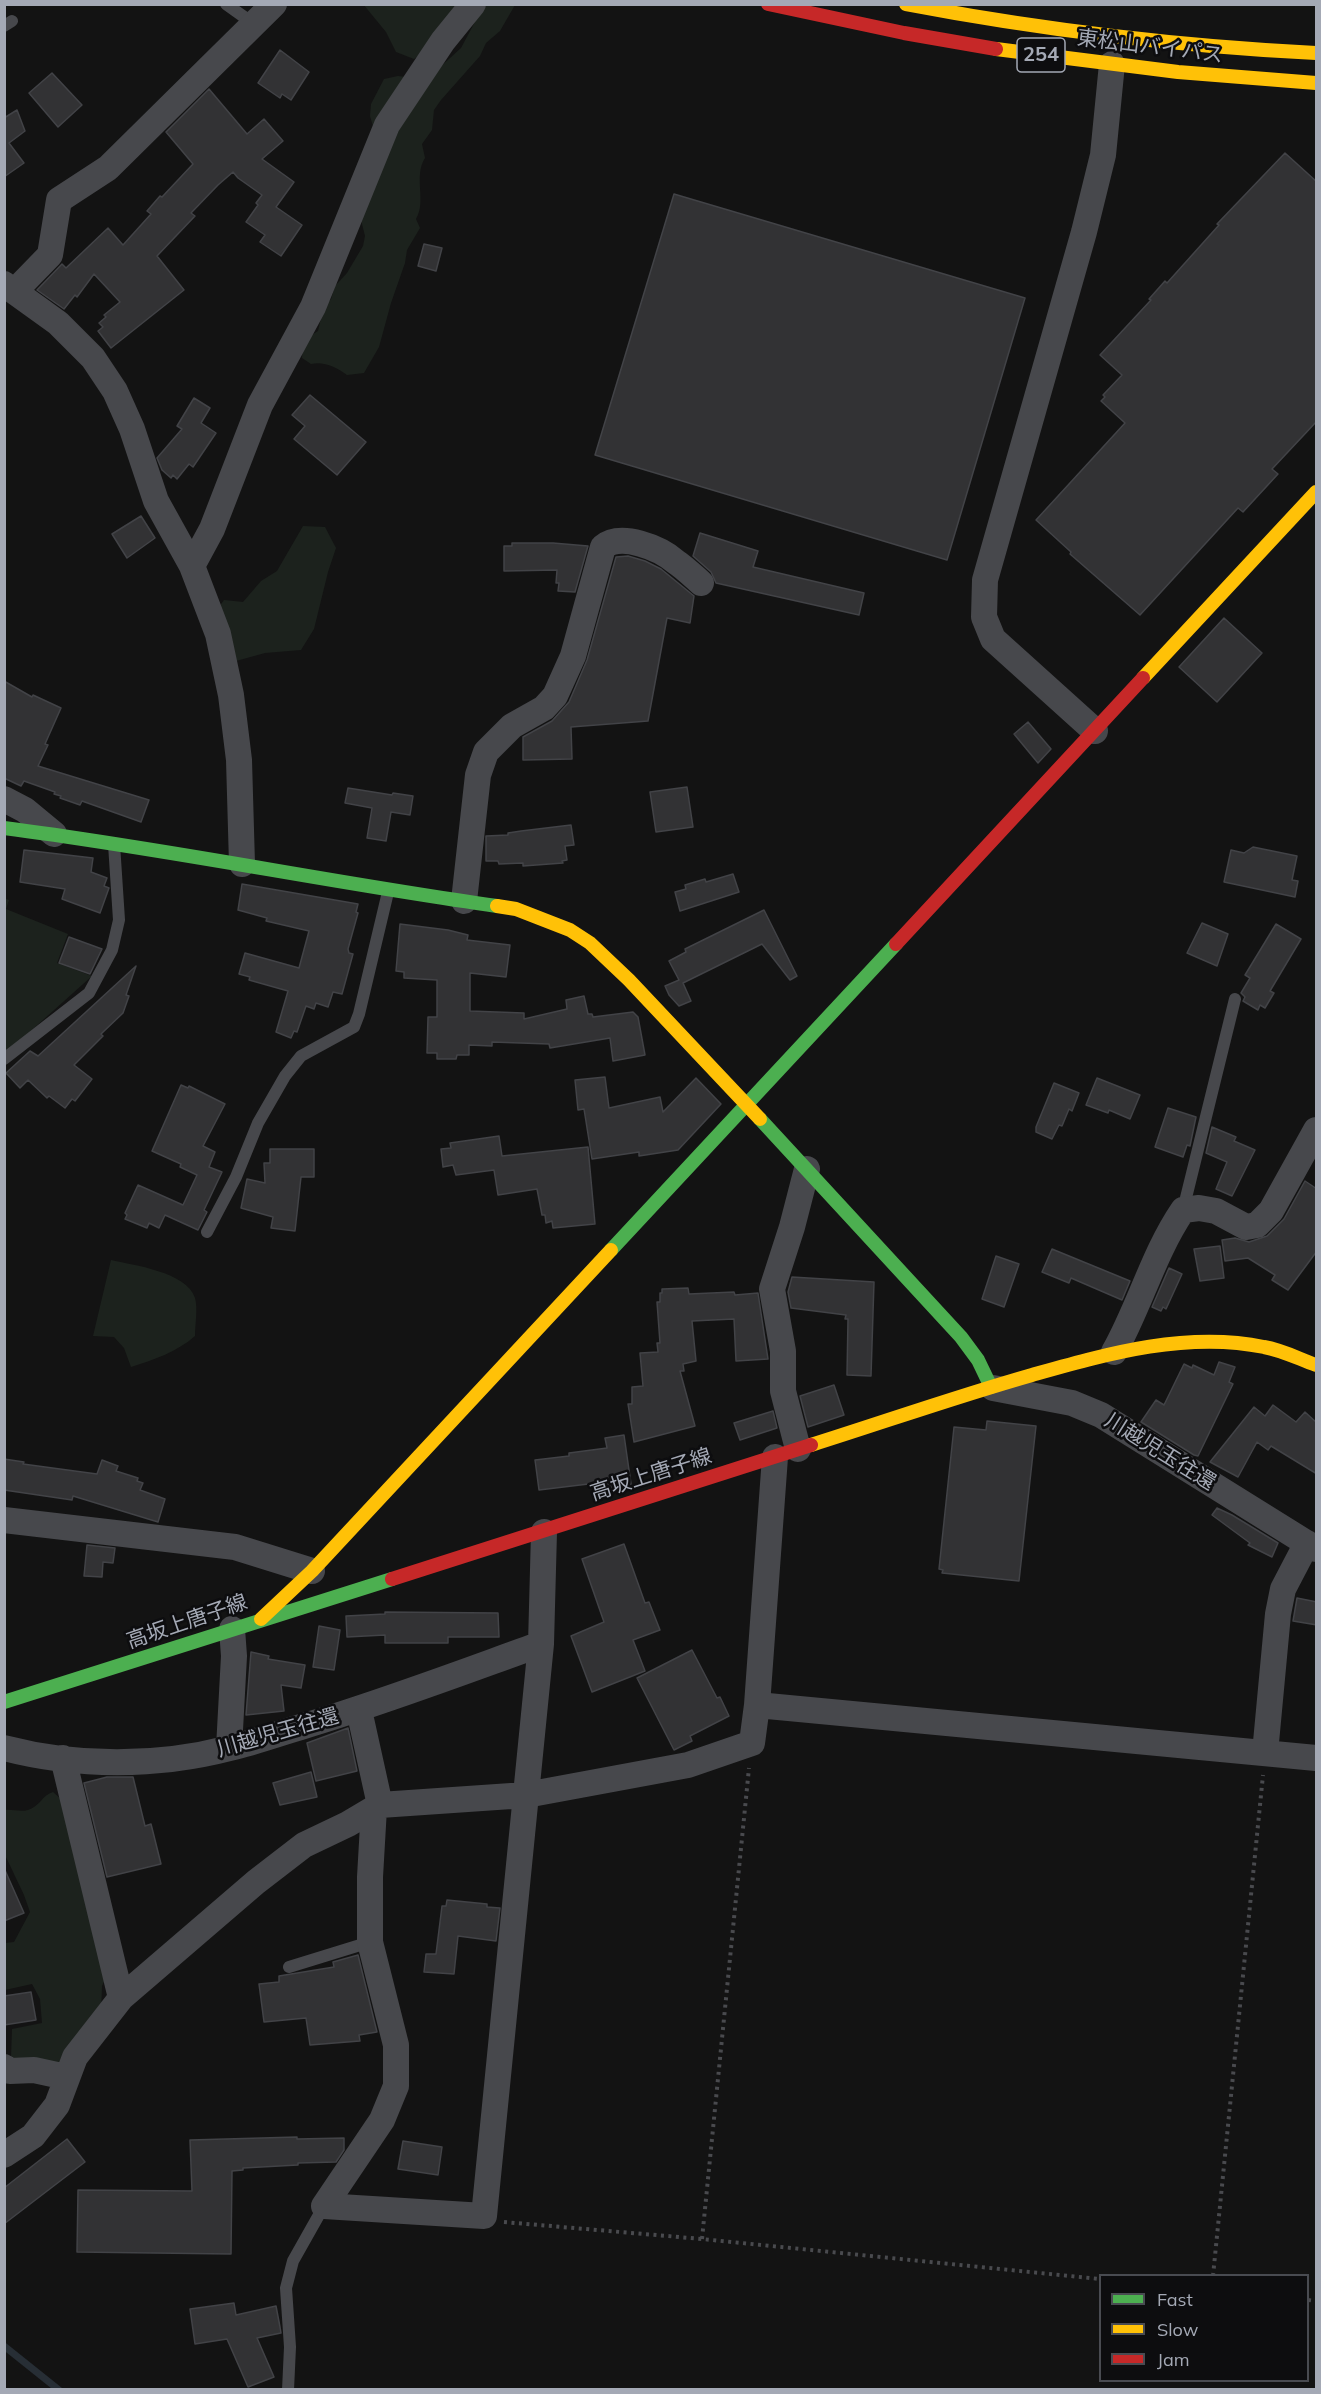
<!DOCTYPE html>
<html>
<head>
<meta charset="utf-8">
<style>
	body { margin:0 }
	#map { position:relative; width:1321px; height:2394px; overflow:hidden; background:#131313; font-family:Mulish,sans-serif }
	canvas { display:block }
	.frame { position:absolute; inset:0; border:6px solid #a4a9b5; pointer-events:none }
	.legend { position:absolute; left:1099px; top:2274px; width:210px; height:108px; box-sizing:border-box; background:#0d0d0f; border:2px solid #494b51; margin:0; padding:8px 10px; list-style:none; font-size:18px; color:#a4a9b5 }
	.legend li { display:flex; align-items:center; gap:12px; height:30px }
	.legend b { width:30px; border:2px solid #494b51 }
</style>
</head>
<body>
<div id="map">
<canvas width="1321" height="2394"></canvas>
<div class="frame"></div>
<ul class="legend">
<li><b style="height:8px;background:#4caf50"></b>Fast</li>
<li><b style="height:8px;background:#ffc107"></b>Slow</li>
<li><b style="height:8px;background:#c62828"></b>Jam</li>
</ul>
</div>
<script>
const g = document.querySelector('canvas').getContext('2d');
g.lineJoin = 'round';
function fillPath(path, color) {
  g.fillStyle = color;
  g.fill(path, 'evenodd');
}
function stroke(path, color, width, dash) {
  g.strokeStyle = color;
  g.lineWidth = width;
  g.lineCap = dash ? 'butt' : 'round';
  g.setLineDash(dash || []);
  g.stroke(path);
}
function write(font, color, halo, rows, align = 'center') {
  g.font = font + ' Mulish,"Noto Sans JP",sans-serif';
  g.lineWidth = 5;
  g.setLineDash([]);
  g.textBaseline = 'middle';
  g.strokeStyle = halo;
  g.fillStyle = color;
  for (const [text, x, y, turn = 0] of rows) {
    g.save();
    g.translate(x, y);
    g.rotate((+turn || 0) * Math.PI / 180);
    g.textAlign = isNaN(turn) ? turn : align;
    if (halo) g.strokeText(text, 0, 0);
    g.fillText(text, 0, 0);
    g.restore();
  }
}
const green = new Path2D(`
	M363,4l96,1 -31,44 -14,10 -18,-7 -10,-20z
	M484,5h31l-15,26 -14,12 -6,13 -39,44 -7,10 -2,20 -10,14 3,14c-12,19 2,43 -9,61l4,9 -13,22 -2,13 -14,40 -12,44 -15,26 -17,2c-10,-8 -24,-14 -36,-11l-9,-6c0,-11 6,-22 16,-27l5,-22 8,-10 4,-13 12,-13 16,-27 2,-10 -5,-20 14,-86 -4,-14 1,-12 13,-25 14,-3 29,3 34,-31z
	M303,526l22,1 11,21 -8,24 -14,57 -13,21 -36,3 -29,8 -20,-50 8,-11 19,2 18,-21 16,-10z
	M4,898l5,2 -3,9 62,25 -11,29 35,13 -87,78z
	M111,1260c22,5 76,12 84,38 3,10 0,27 0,38 -18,16 -42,24 -64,31l-7,-19 -10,-11 -21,-1z
	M53,1792l9,8 45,175 -5,11 -1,28 -43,54 -37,-4 -10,-7 1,-28 30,-6 -2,-24 -8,-15 -27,6v-47l9,-1 16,-30 -6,-17 -19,-40v-45c9,-1 20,4 29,-3 9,-6 8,-11 19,-15z`);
const stream = new Path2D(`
	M4,2346l55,44`);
const building = new Path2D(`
	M280,50l29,22 -18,28 -9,-6 -2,4 -22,-15z
	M52,73l30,32 -24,22 -29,-34z
	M209,89l38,45 17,-15 19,22 -21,18 32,23 -18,25 26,18 -21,31 -21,-14 5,-7 -19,-13 12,-17 -2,-2 6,-8 -24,-17 -5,-6 -15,13 -27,28 4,3 -38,40 27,34 -73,58 -13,-17 5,-4 -4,-4 7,-6 -2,-2 16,-13 -26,-28 -17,23 -2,-2 -11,14 -27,-19 25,-26 4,4 42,-40 15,17 28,-31 -4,-3 13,-15 2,1 31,-33 -27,-32z
	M17,110l8,21 -16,12 15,20 -20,14v-59z
	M1285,153l32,29v239l-45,48 6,5 -35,38 -5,-4 -98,107 -70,-61 1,-2 -35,-32 89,-97 -24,-22 4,-4 -2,-2 19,-20 -22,-20 51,-55 -2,-1 16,-18 2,2 52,-58 -2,-1z
	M674,194l351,104 -78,262 -352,-105z
	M424,244l18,4 -6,23 -18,-5z
	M310,395l56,47 -29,33 -43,-36 11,-13 -13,-11z
	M194,398l16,10 -9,15 15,10 -23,34 -4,-3 -12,15 -4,-4 -2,3 -9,-8 -5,-12 25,-29 -5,-3z
	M141,516l14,22 -28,20 -15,-24z
	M700,533l58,18 -5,16 111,26 -5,22 -143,-32 -5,-11 -18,-16z
	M512,543h41l35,3 -13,46 -17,-1 1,-8h-3l1,-13 -53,1v-25h8z
	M628,556l17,5 16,8 33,27 -4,27 -23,-5 -19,103 -77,6 1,32 -49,1v-23l29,-16 17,-19 18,-42 29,-103z
	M1224,618l38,35 -45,49 -38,-35z
	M4,681l28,16 1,-2 28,13 -16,36 3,1 -10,21 111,34 -8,22 -59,-21 -2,4 -20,-7 1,-2 -7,-2 1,-2 -31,-11 -3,5 -17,-8z
	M1028,722l23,27 -13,14 -24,-29z
	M687,787l6,40 -37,5 -6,-40z
	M348,788l44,7 1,-2 20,3 -3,19 -19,-3 -5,29 -19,-3 5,-30 -27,-5z
	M571,825l3,20 -9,1 2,14 -5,1 1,2 -40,3v-3l-24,1 -1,-3h-12v-25l22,-1v-2l13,-2z
	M1253,847l44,9 -5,24 6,1 -3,16 -71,-15 7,-32 13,3z
	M24,850l69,8 -2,14 16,6 -3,8 5,2 -9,25 -38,-14 3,-10 -45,-7z
	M733,874l6,18 -59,19 -5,-19 11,-3 -1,-4 20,-6 1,3z
	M242,884l116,20 -2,8 2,1 -10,36 1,4 4,1 -11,40 -9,-2 -5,15 -12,-4 -2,6 -8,-3 -9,26 -3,-1 -3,7 -15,-6 12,-41 -39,-11 1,-3 -11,-3 6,-21 54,15 10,-37 -43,-10 1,-3 -29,-8z
	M764,910l33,66 -7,4 -28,-36 -79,39 8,18 -12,5 -10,-11 -4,-9 14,-6 -10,-19 17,-9 -1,-3z
	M1202,923l26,11 -11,32 -30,-13z
	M400,924l48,6 20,5 -1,5 43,5 -4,32 -36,-4v38l54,2v6l43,-10 -1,-9 18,-4 4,18h4l1,3 40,-5 5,5 7,38 -32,6 -3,-23 -60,10 -1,-4 -57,-2v4l-23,-1v10h-12l-1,4h-19v-6h-10l1,-36h9v-37l-33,-2v-6l-8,-1z
	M1276,924l25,15 -31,52 4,2 -9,15 -5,-3 -2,5 -15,-9 2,-4 -4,-4 9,-15 -5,-3z
	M69,937l33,12 -12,25 -31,-11z
	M136,966l-10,29 3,1 -6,17 -22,21 2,2 -29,29 18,14 -17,22 -3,-2 -7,9 -16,-12 -2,2 -19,-18 -8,8 -14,-15 24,-22 8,5z
	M605,1077l4,31 51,-11 3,15 33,-34 25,26 -43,46 -39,6v-4l-47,7 -8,-50 -6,1 -3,-30z
	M1097,1078l43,17 -10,24 -21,-9 -1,3 -22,-8z
	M1054,1083l25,10 -7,18 -3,-2 -7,17 -3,-1 -7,14 -16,-7v-5z
	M181,1085l7,3 1,-2 36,18 -22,42 12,6 -6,15 13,5 -18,38 3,2 -9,18 -33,-15 -6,13 -10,-5 -2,5 -22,-9 2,-4 -2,-2 13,-28 45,20 14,-30 -17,-8 1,-3 -29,-13z
	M1168,1108l28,9 -6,29 -3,-1 -4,12 -28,-10z
	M1212,1127l24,10 -2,4 21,9 -23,46 -16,-7 11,-27 -21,-9z
	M499,1136l3,20 86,-9 7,77 -42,4 -1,-7 -6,2 -1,-8h-3l-5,-26 -39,6 -4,-25 -38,5 -3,-10 -10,2 -2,-18 10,-1 -1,-5z
	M270,1149h44v28h-13l-6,54 -24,-3 2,-11 -32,-9 6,-29 18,4 -1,-20h6z
	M1305,1181l12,8v62l-29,39 -16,-10 3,-5 -27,-17 -23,3 -3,-21 13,-2 14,4 18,-6 17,-17z
	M1220,1246l4,32 -24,3 -6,-32z
	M1052,1249l78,32 -8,19 -51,-22 -2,5 -27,-11z
	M996,1256l23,8 -15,43 -22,-8z
	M1169,1268l13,6 -16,35 -3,-2 -2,4 -9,-4z
	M792,1277l82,5 -3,94 -24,-1 1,-56h-3l1,-4 -55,-7 -3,-16z
	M688,1288l1,6 45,-2 1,3 23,-2 10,66 -32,2 -2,-42 -42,2 4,40 -13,3 1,7h-4l15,55 -61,16 -6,-38h4v-17l11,-1 -3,-33 18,-1 -1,-9h3l-3,-41h3v-9h2v-4z
	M1219,1362l16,5 -6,15 4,2 -35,72 -4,-1 -53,-33 15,-22 8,5 20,-41 8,4 1,-3 21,10z
	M834,1385l10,30 -36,12 -8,-31z
	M1273,1405l23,17 9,-10 12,11v51l-46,-28 -3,4 -11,-8 -19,35 -28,-15 44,-55 11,9z
	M773,1411l4,17 -37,12 -6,-17z
	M987,1421l49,5 -17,155 -77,-8 1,-3 -4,-1 15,-142 32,3z
	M624,1435l7,49 -23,8 -3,-10 -66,8 -4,-30 34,-4v-3l38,-5 -2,-10z
	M4,1459l20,3 -1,2 74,10 5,-14 16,6 -2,5 22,7 -1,3 6,2 -3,7 25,9 -7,23 -85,-26 -1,4 -68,-10z
	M1217,1508l15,7 46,28 -6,14 -24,-12 2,-2 -38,-28z
	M624,1544l21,59 4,-1 11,28 -27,10 12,31 -53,21 -21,-56 33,-14 -22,-63z
	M87,1545l28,3 -2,15 -10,-1 -1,15 -18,-1z
	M1297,1598l20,4v23l-24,-4z
	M385,1612l113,1 1,24h-51v6h-63v-8l-38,2 -1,-21 39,-2z
	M319,1626l21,4 -6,40 -21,-3z
	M692,1650l25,48 3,-1 9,19 -39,20 2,5 -18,9 -37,-72z
	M251,1652l18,4 -1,3 37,6 -4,23 -20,-3 3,26 -38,4z
	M348,1728l9,43 -41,10 -9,-38z
	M311,1772l6,25 -37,8 -7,-22z
	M107,1777h26l12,49 6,-2 10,40 -54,13 -23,-94z
	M4,1868l20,45 -20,8z
	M447,1900l40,4v3l13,1 -4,33 -38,-5 -4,38 -30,-2 2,-18h10l6,-48h4z
	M358,1955l19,77 -18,3 1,6 -50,4 -4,-27 -42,4 -5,-38 20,-2v-6l55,-9 -1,-5z
	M31,1992l5,28 -32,5v-29z
	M297,2137v2l47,-1v12l-8,12 -38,1v2l-55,3v2l-11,1 -1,83 -154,-2 1,-62 114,1 -2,-51z
	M67,2139l18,23 -81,62v-36z
	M403,2141l39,6 -4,28 -40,-6z
	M234,2303l2,12 40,-9 4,21 1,6 -24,5 17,39 -26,10 -21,-48 -32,5 -5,-35z`);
const path = new Path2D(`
	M504,2222l198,17 398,40
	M702,2239l47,-471
	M1213,2276l50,-501
	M1308,2300l8,1`);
const lane = new Path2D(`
	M226,4l28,20
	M4,26l8,-5
	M4,1059l85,-66 23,-43 7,-30 -5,-76
	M1183,1210l52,-211
	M207,1232l29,-55 22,-54 27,-47 16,-20 53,-29 5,-13 29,-122
	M289,1967l81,-25
	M288,2390l2,-43 -4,-59 7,-27 31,-55`);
const street = new Path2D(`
	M4,284l54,39 35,35 22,33 17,38 24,72 36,65 26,68 13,61 8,65 3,104
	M15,291l35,-36 9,-55 49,-32 166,-164
	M192,566l20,-37 48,-124 53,-98 74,-182 56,-84 30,-37
	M1095,731l-102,-92 -9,-22 1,-37 99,-348 19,-77 9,-91
	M4,799l21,11 29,24
	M464,901l14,-126 8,-23 26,-26 32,-18 11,-12 18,-40 30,-109c18,-15 57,1 73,15 9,6 17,14 25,21
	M1114,1352c26,-46 39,-98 69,-142l16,-2 17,3 30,16 11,-2 14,-14 45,-81
	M993,1388l79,15 29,12 215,134
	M798,1449l-15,-58v-40l-11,-62 20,-62 15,-58
	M4,1520l231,27 77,24
	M757,1705l559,53
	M359,1710l21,95
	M4,1748c73,19 153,19 226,0 25,-6 50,-15 74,-22 80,-24 159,-54 237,-82
	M229,1748l5,-92 -2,-27
	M1265,1753l13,-139 5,-25 24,-46
	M63,1758l58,240
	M4,2067l6,4 24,-1 32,7
	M4,2155l29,-19 24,-31 18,-48 46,-59 135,-116 48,-37 44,-21 32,-19 146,-10 162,-30 64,-22 5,-38 18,-248
	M324,2206l160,10 57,-572 3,-112
	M324,2206l58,-86 14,-34v-41l-26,-103v-65l4,-69`);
const fast = new Path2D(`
	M4,828c165,21 328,55 493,78
	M760,1119l201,218 17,23 13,27
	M611,1250l285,-306
	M4,1702l388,-123`);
const slow = new Path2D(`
	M906,4c136,26 272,42 410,49
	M996,49l182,23 138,11
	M1143,678l173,-186
	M497,906l19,3 54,21 20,13 39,37 131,139
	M811,1445c73,-23 147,-49 221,-70 75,-21 154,-44 232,-28 18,3 35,12 52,18
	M261,1619l51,-48 299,-321`);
const jam = new Path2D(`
	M768,4l136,29 92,16
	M896,944l247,-266
	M392,1579l419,-134`);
const shields = [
	[1041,55,48]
];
const shieldNames = [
	["254",1041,55]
];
const streetNames = [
	["東松山バイパス",1150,47,7],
	["川越児玉往還",1160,1452,32],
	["高坂上唐子線",651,1475,-18],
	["高坂上唐子線",187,1622,-19],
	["川越児玉往還",278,1733,-16]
];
fillPath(green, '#1c221d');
stroke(stream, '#272e35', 7);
fillPath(building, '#323234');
stroke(building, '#424347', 1.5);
stroke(path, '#494a4e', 4, [3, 4.5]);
stroke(lane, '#47484c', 12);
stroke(street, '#47484c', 26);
stroke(fast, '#4caf50', 14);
stroke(slow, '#ffc107', 14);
stroke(jam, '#c62828', 14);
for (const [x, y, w] of shields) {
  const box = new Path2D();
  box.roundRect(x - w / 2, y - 17, w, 34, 4.5);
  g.fillStyle = '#0d0d0f';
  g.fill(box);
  stroke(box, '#a4a9b5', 1.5);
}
write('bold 20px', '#a4a9b5', null, shieldNames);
write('21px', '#a4a9b5', '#0d0d0f', streetNames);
</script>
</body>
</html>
